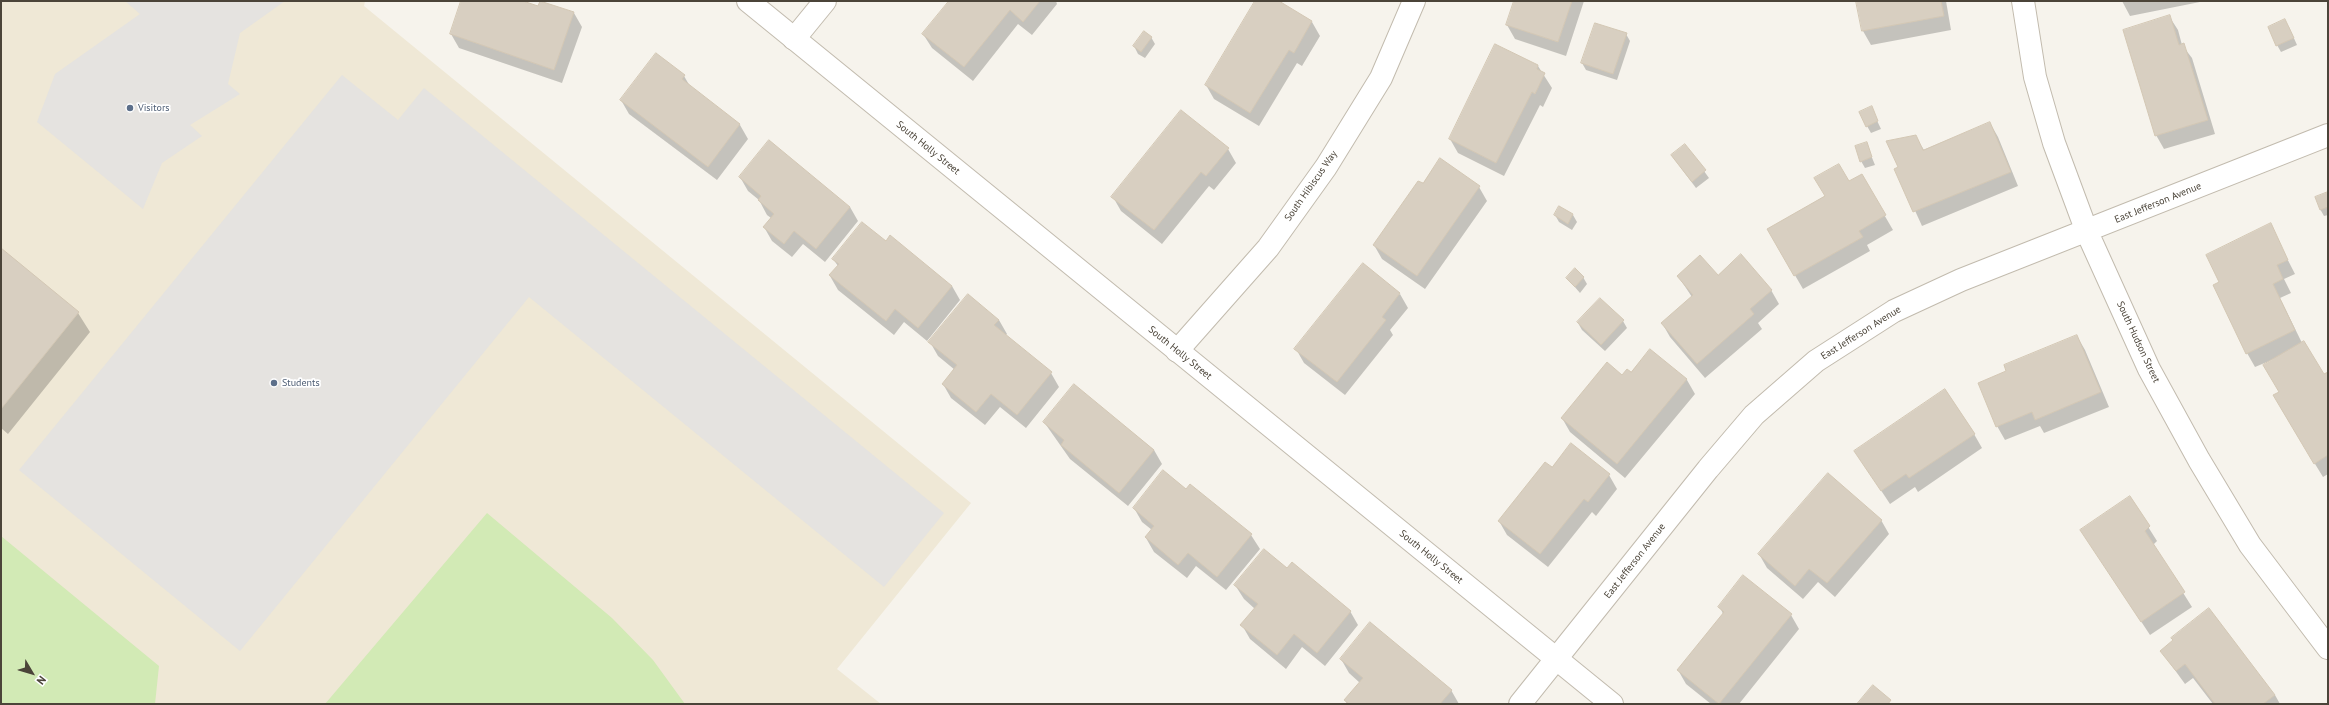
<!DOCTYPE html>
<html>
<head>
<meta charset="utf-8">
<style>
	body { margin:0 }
	#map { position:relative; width:2329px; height:705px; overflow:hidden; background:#f6f3ec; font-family:"PT Sans",sans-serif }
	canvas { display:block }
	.frame { position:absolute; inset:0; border:2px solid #4b4439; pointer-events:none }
	.north { position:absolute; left:12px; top:653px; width:40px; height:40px; -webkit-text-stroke:3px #fff; paint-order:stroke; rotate:128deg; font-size:11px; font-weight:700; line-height:16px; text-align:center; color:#4b4439 }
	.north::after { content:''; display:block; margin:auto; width:14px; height:18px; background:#4b4439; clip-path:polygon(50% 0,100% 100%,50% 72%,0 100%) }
</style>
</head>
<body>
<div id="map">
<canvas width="2329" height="705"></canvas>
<div class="frame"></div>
<div class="north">N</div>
</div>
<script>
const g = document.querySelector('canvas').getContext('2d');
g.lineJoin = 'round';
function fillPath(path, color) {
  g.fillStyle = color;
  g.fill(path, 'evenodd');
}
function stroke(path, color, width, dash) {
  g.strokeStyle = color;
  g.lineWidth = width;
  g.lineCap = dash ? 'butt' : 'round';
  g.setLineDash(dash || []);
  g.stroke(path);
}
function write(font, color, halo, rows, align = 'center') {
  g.font = font + ' "PT Sans",sans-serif';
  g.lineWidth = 3.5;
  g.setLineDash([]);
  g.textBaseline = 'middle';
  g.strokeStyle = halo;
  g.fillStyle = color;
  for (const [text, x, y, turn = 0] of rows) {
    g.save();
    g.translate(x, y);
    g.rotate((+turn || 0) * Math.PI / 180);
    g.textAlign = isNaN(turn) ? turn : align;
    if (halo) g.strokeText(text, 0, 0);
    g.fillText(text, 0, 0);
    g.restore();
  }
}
const education = new Path2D(`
	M1,1h364l-1,5 607,497 -134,166 44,35h-880z`);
const green = new Path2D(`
	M487,513l125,105 41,42 32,44h-360z
	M1,536l158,130 -4,38h-154z`);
const parking = new Path2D(`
	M125,1h160l-45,32 -12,51 12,10 -50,31 12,11 -40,27 -19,46 -106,-87 18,-48 85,-60z
	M342,75l56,45 26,-32 520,425 -60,74 -355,-290 -289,354 -221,-181z`);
const shadow = new Path2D(`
	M462,1h58l19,6 2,-5 33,11 8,14 -20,56 -103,-35 -8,-14z
	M950,1h106l1,3 -25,31 -14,-11 -45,57 -41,-33 -9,-14z
	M1256,1h21l35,21 8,14 -18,30 -5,-3 -38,63 -45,-27 -8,-14z
	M1515,1h69l-18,55 -51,-17 -8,-14z
	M1857,1h89l5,29 -80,15 -8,-14z
	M2122,1h83l-75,15z
	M2169,16l9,14 4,15 10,13 23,76 -51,15 -8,-14z
	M2289,27l8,18 -16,7 -4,-7z
	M1626,34l4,7 -13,39 -31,-10 -4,-7z
	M1151,37l4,7 -10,14 -7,-4 -4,-8z
	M656,54l28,22 7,12 49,37 8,14 -31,41 -88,-66 -8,-14z
	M1538,66l14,22 -9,19 -3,-2 -36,71 -46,-23 -8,-14z
	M1871,108l10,21 -10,4 -4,-7z
	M1990,123l8,14 20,49 -96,40 -26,-57 3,-1 16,-32 9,14z
	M1866,143l9,22 -10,3 -4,-7z
	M1685,145l24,33 -13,10 -24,-32z
	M1228,149l8,14 -22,27 -5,-4 -47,58 -41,-33 -8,-14z
	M1861,175l32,55 -26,15 3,6 -67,38 -35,-60z
	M740,177l110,30 8,14 -33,41 -22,-18 -11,13 -20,-16 -8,-14 7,-9 -4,-3 -8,-15 -11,-9z
	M1423,185l56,2 8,14 -62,88 -43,-30 -8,-14z
	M2328,193v22l-4,1 -4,-7z
	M1559,208l14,7 4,7 -5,8 -13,-8 -4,-7z
	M2270,225l25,49 -11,5 7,14 -11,5 22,45 22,32 4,-2v101l-5,3 -41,-67 -3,-53 -24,10 -8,-14 -27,-70z
	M886,242l66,44 8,14 -33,41 -23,-19 -10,13 -56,-45 -8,-14 8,-10 -5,-7z
	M1,249l77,64 12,19 -82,102 -7,-6z
	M1678,276h40l53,14 8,14 -21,19 4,6 -57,49 -35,-41 -8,-14 30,-26z
	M1583,277l4,7 -7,9 -13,-15z
	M1400,294l8,14 -18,22 3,5 -48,60 -41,-32 -8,-14z
	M999,320l8,14 -2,2 46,37 8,14 -33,41 -26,-21 -15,18 -34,-27 -8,-14 12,-14 -17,-14 -8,-14z
	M1623,321l4,7 -22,23 -23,-21 -4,-7z
	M2077,336l8,14 24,57 -65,26 -4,-7 -35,14 -8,-14 11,-54z
	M1650,350l37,30 8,14 -70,84 -55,-46 -8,-14 60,-42 9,-2z
	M1074,386l80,64 8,14 -34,42 -58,-47 -26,-37z
	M1974,434l8,14 -64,44 -3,-5 -25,17 -35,-53z
	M1552,468l57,7 8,14 -21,27 -4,-4 -44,55 -41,-32 -8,-14z
	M1190,485l61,50 9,14 -34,41 -30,-24 -9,12 -33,-26 -8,-14 6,-8 -10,-8 -8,-14 52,-18z
	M2130,498l27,43 -4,4 39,62 -42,28 -69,-105z
	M1881,520l8,14 -54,63 -17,-15 -15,17 -36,-31 -8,-14z
	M1288,569l62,42 8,14 -33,41 -23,-19 -16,22 -36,-30 -8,-14 13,-16 -11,-10 -9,-14z
	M1744,577l47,38 8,14 -60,75h-28l-25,-20 -8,-14 45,-56 -3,-7z
	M2161,651l114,44 5,9h-67l-20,-26 -8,6z
	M1341,659l110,31 8,14h-112l-2,-4 15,-17 -11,-10z`);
const building = new Path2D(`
	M461,1h62l15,5 2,-5 34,11 -20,58 -104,-36z
	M949,1h91l-17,21 -13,-12 -46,57 -42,-33z
	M1255,1h24l33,20 -18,32 -5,-3 -39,63 -45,-28z
	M1514,1h58l-14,41 -52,-17z
	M1856,1h85l3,15 -82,15z
	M2170,15l9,30 5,-2 24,77 -53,16 -32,-106z
	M2285,19l9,19 -18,8 -8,-19z
	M1595,23l32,10 -14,41 -32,-11z
	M1144,31l8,6 -11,15 -8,-6z
	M1495,44l43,21 -1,4 8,4 -10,21 -3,-2 -36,71 -47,-24z
	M656,53l29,22 -3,4 58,45 -32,43 -88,-67z
	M1872,106l6,15 -12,6 -7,-15z
	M1181,110l48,38 -23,28 -5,-4 -47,58 -43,-33z
	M1990,122l21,50 -98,40 -19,-43 4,-2 -12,-26 30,-6 7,15z
	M769,140l81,67 -34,42 -22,-18 -10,13 -21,-17 11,-13 -16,-14 3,-4 -22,-19z
	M1867,142l5,15 -12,5 -5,-16z
	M1685,144l21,26 -14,12 -21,-27z
	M1440,158l40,28 -63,90 -44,-31 45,-64 5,2z
	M1839,164l10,17 13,-7 24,41 -27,16 4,6 -69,39 -27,-47 58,-33 -11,-18z
	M2328,192v15l-8,3 -5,-13z
	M1559,206l14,8 -5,10 -14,-9z
	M862,222l24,19 4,-6 62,51 -34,42 -23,-19 -9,12 -57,-46 10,-11 -7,-5z
	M2271,223l17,37 -11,5 6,14 -10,5 22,46 -49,24 -33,-69 6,-3 -13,-27z
	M1,248l78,64 -78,97z
	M1741,254l31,36 -22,19 4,5 -57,50 -36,-41 32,-28 -16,-19 23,-21 18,20z
	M1363,263l37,30 -18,24 4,3 -49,62 -43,-33z
	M1575,268l9,9 -9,10 -9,-9z
	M968,294l31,26 -5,5 58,47 -35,43 -26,-21 -15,18 -34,-28 15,-19 -29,-23z
	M1600,298l24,22 -23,25 -24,-23z
	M2077,335l24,57 -66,28 -3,-8 -36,15 -18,-44 28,-12 -2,-6z
	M2304,341l20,33 4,-2v83l-14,9 -41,-69 6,-3 -16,-27z
	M1650,349l37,30 -70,85 -56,-46 46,-56 15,13 5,-6 4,3z
	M1074,384l80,66 -35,43 -58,-48 3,-5 -21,-18z
	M1945,389l30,45 -66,44 -3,-4 -25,17 -27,-40z
	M1571,443l39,31 -22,28 -4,-3 -44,55 -42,-33 47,-59 7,5z
	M1163,470l23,19 4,-5 62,50 -35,43 -29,-24 -10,12 -33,-28 9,-11 -21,-18z
	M1828,473l54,47 -55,63 -18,-14 -14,17 -37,-32z
	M2130,496l20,30 -5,5 40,61 -44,30 -61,-92z
	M1264,549l23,19 5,-6 59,49 -34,42 -23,-19 -17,21 -37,-30 18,-21 -24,-19z
	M1743,575l49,39 -73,90 -42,-34 47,-58 -6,-5z
	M2209,608l66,87 -12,9h-48l-30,-40 -9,7 -16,-20 13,-11 -2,-2z
	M1370,622l82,68 -12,14h-91l-5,-4 19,-22 -23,-19z
	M1873,685l18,15 -3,4h-31z`);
const minor = new Path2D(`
	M2023,1l12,76 19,66 33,89 62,137 50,91 51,85 78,103
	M794,39l31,-38
	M1177,351l91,-103 58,-81 55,-89 33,-77
	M1556,659l152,-190 46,-54 62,-54 78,-50 67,-31 367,-145`);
const tertiary = new Path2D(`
	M748,1l864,703
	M1520,704l36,-45`);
const markers = [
	[130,108,4,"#5c6f8a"],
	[274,383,4,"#5c6f8a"]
];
const serviceNames = [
	["Visitors",138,108],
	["Students",282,383]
];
const streetNames = [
	["South Holly Street",928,148,39],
	["South Hibiscus Way",1311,186,-55],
	["East Jefferson Avenue",2158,203,-22],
	["East Jefferson Avenue",1861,333,-32],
	["South Hudson Street",2138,342,65],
	["South Holly Street",1180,353,39],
	["South Holly Street",1431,557,39],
	["East Jefferson Avenue",1635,561,-52]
];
fillPath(education, '#efe8d6');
fillPath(green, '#d2eab5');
fillPath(parking, '#e5e3e0');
fillPath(shadow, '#0003');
fillPath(building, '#d8cfc1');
stroke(building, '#d3c7b4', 1);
stroke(minor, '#c2bbae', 24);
stroke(tertiary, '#c2bbae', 24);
stroke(minor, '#fff', 22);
stroke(tertiary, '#fff', 22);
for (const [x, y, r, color] of markers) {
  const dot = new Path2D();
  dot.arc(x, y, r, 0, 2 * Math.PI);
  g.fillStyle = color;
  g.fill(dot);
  stroke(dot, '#fff', 1.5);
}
write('10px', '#4e5e75', '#fff', serviceNames, 'left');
write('10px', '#4b4439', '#fff', streetNames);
</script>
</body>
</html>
